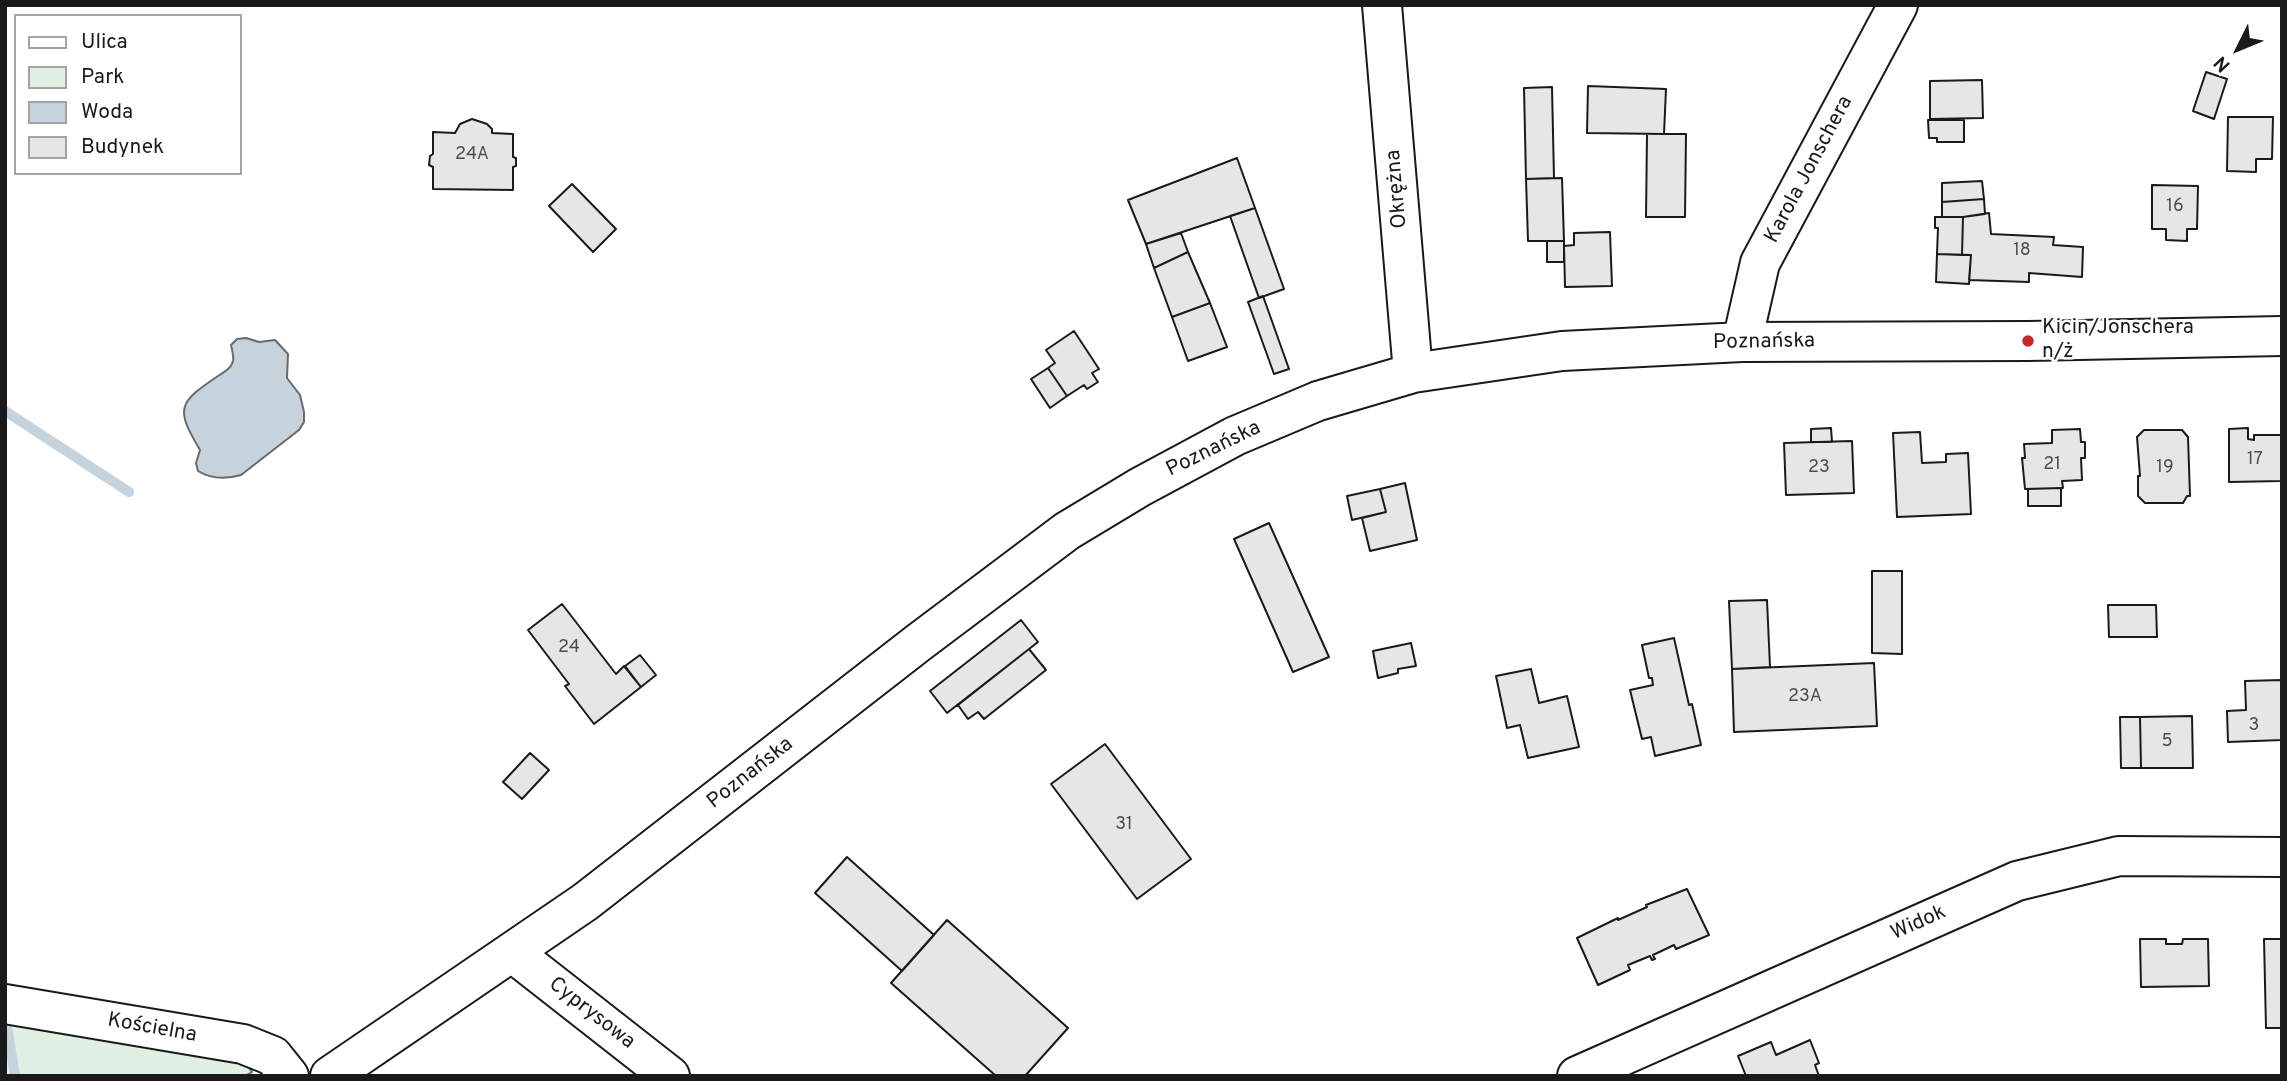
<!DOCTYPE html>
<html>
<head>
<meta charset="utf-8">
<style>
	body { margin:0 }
	#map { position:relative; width:2287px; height:1081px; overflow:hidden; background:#fff; font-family:Overpass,sans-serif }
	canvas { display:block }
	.frame { position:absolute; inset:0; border:7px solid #1a1a1a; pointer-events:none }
	.legend { position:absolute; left:14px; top:14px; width:228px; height:161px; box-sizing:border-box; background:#fff; border:2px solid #a3a3a3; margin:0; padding:9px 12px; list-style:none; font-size:21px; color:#1a1a1a }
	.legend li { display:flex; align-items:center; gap:14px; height:35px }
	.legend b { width:35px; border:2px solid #a3a3a3 }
	.north { position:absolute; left:2203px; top:14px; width:70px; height:70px; -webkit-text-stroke:5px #fff; paint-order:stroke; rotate:227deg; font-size:19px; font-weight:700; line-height:28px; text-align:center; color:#1a1a1a }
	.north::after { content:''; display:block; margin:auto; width:24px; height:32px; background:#1a1a1a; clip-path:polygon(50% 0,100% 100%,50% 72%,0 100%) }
</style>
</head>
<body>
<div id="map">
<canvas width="2287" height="1081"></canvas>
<div class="frame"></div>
<ul class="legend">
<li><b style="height:9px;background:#fff"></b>Ulica</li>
<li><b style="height:19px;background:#e0efe3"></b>Park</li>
<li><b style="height:19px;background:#c6d2dc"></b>Woda</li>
<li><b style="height:19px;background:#e6e6e6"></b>Budynek</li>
</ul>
<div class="north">N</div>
</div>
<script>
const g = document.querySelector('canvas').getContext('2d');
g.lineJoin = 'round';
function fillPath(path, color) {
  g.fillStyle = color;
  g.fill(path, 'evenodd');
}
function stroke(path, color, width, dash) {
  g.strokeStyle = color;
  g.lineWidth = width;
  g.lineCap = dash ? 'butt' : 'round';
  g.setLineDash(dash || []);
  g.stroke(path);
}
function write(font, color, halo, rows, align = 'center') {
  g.font = font + ' Overpass,sans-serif';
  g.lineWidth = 5;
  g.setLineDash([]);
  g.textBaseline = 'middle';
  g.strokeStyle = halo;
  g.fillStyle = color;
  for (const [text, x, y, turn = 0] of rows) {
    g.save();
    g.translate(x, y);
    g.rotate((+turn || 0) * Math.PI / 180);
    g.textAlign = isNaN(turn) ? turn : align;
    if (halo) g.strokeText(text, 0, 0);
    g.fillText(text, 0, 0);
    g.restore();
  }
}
const green = new Path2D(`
	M5,1018l237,39 10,15 -7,4h-240z`);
const water = new Path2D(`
	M246,338l13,4 16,-2 13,14 -1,24 13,17 4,17v10l-5,8 -58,45c-14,4 -30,4 -43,-4l-2,-8 4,-13c-25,-42 -22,-47 18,-74 6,-4 13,-7 15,-15 1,-5 -1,-11 -2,-16l6,-6z`);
const stream = new Path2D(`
	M5,411l124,81
	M6,1021l9,55`);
const building = new Path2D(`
	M2206,72l21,7 -13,40 -21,-8z
	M1982,80l1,38 -53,1v-38z
	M1588,86l78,3 -2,45 -77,-1z
	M1552,87l2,91 -28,1 -2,-91z
	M2228,117h45l-1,42h-16v13l-29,-1z
	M472,119l15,5 5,5v4l21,1v23l3,1v8l-3,1v23l-80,-1v-22l-4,-2 1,-9 3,-2v-22l22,1 5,-9z
	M1928,120h36v22h-27v-4h-8z
	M1647,134h39l-1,83h-39z
	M1237,158l18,50 -109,36 -18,-44z
	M1562,178l2,63h-36l-2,-62z
	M1982,181l2,18 -42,3v-19z
	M572,184l44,45 -23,23 -44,-46z
	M2152,185l46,1 -1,43h-10v12l-21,-1v-11h-14z
	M1984,199l1,15 -22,3h-21v-15z
	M1255,208l29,81 -25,9 -29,-82z
	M1989,213l2,21 63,3 -1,8 30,2 -1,30 -53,-4v9l-60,-2 2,-25h-9l1,-38z
	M1935,217h28l-1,38 -25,-1 1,-26h-3z
	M1610,232l2,54 -47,1 -1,-41 10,-1v-12z
	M1181,233l7,19 -34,16 -8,-24z
	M1547,241h17v21h-17z
	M1188,252l22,51 -38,14 -18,-49z
	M1937,254l34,1 -2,29 -33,-2z
	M1263,296l26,73 -15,5 -26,-72z
	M1210,303l17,44 -39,14 -16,-44z
	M1074,331l25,38 -7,4 6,9 -11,7 -3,-4 -17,11 -19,-28 7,-5 -9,-13z
	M1048,368l19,28 -17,12 -19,-29z
	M1831,428l1,14h-21v-13z
	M2248,428v11l6,1v-5h28v46l-53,1v-53z
	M2080,429l1,13h4v16h-4l1,22 -20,1 1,7h-2l-36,1 -3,-31h3l-1,-14 28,-1v-13z
	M2144,430h38l6,7 2,59h-3l-4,7h-38l-7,-7v-20h2l-3,-39z
	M1920,432l2,31 24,-1v-8l22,-1 3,61 -74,3 -4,-84z
	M1852,441l2,52 -68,2 -2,-52z
	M1405,483l12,57 -47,11 -8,-33 24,-6 -6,-23z
	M2061,488v18h-33v-17z
	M1380,489l6,23 -34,8 -5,-24z
	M1269,523l60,134 -36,15 -59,-133z
	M1872,571h30v83l-30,-1z
	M1767,600l3,67 -38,2 -3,-68z
	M562,604l54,70 8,-8 17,21 -47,37 -29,-38 4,-2 -41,-54z
	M2108,605h48l1,32h-48z
	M1021,620l17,22 -91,71 -17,-22z
	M1674,638l15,67 3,-1 9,41 -46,11 -4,-19 -9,2 -12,-49 23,-5 -1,-7h-3l-7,-33z
	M1411,643l5,23 -18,3v4l-20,5 -5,-27z
	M1029,649l17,21 -62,49 -6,-7 -10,7 -10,-14z
	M640,655l16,20 -15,12 -16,-21z
	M1874,663l3,63 -143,6 -2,-63z
	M1531,669l8,34 28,-7 12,51 -51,11 -8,-33 -13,3 -11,-52z
	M2282,680v60l-54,2 -1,-31 19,-1 -1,-29z
	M2192,716l1,52h-52l-1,-51z
	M2120,717h20l1,51h-20z
	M1105,744l86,115 -54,40 -86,-115z
	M530,753l19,17 -27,29 -19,-17z
	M847,857l87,78 -32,36 -87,-78z
	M1687,889l22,46 -33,14 -2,-4 -21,10 2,4 -3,1 -2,-4 -22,9 2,5 -32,15 -21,-47 41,-20v2l29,-13 -1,-2z
	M947,920l121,108 -43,48h-29l-105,-93z
	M2140,939h26v5h16l1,-5h25l1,47 -68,1z
	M2264,939h18v89h-16z
	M1810,1040l9,23 -4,2 4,11h-73l-8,-20 33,-14 5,13z`);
const minor = new Path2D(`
	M1382,5l31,368
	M1742,342l18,-79 138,-258
	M513,953l157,123
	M5,1004l238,40 30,12 16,20
	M330,1076l255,-174 333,-259 149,-112 73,-44 95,-51 83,-35 95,-28 149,-22 180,-9 286,-1 254,-5
	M1577,1076l440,-195 102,-25 163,1`);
const markers = [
	[2028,341,7,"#c62828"]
];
const numberNames = [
	["24A",472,155],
	["16",2175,207],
	["18",2022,251],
	["17",2255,460],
	["21",2052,465],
	["23",1819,468],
	["19",2165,468],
	["24",569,648],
	["23A",1805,697],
	["3",2254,726],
	["5",2167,742],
	["31",1124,825]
];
const streetNames = [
	["Karola Jonschera",1810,170,-62],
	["Okrężna",1398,189,-95],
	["Poznańska",1764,343,-1],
	["Poznańska",1214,450,-26],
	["Poznańska",751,774,-38],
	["Widok",1919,924,-24],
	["Cyprysowa",591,1014,38],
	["Kościelna",152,1029,10]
];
const poiNames = [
	["Kicin/Jonschera",2042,329],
	["n/ż",2042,353]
];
fillPath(green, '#e0efe3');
stroke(green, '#6a6a6a', 2);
fillPath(water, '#c6d2dc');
stroke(water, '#6a6a6a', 2);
stroke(stream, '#c6d2dc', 10);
fillPath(building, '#e6e6e6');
stroke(building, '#1a1a1a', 2);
stroke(minor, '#1a1a1a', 42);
stroke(minor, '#fff', 38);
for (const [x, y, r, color] of markers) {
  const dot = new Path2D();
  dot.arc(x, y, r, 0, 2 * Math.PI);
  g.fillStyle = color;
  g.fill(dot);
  stroke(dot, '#fff', 2.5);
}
write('18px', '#4d4d4d', null, numberNames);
write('21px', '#1a1a1a', '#fff', streetNames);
write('21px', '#1a1a1a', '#fff', poiNames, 'left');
</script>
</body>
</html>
